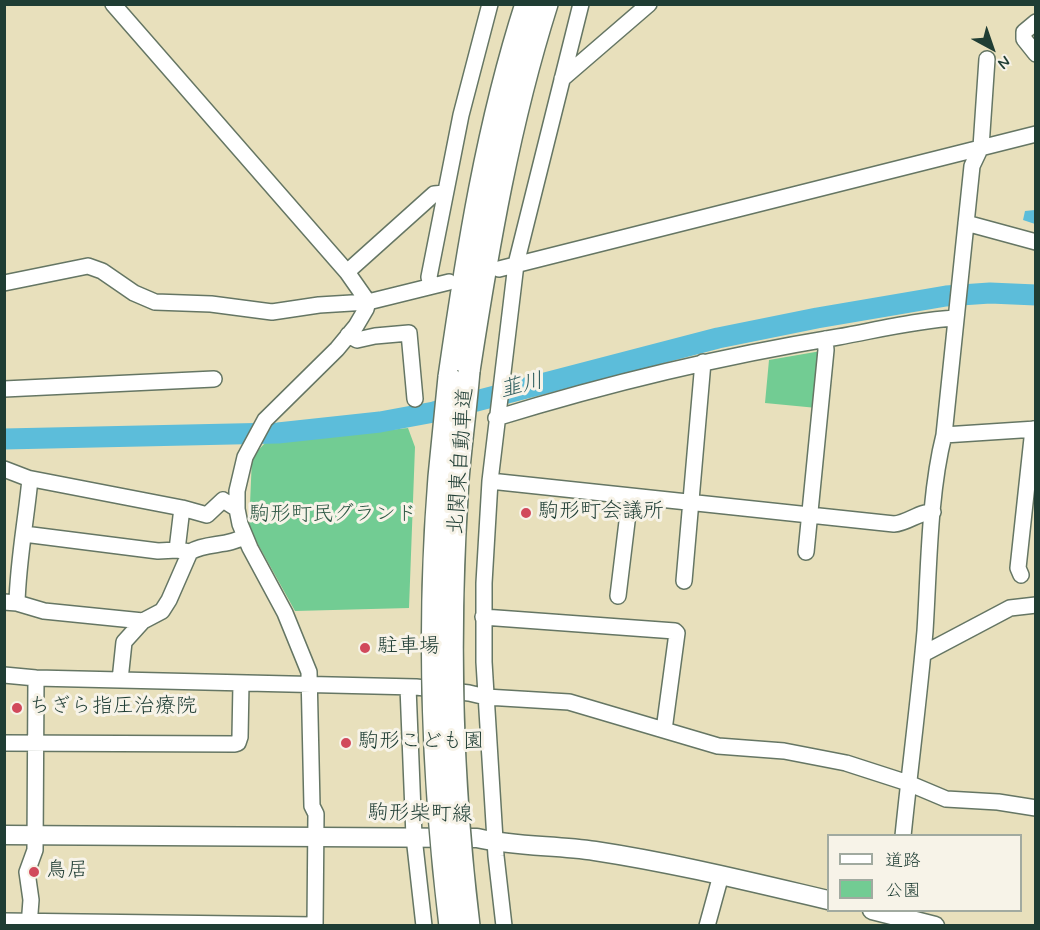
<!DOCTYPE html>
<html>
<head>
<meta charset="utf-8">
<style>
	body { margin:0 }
	#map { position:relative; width:1040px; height:930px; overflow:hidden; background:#e8e0bc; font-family:Mynerve,"Klee One",sans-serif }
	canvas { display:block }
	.frame { position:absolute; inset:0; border:6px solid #1f3d34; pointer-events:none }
	.legend { position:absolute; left:827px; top:834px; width:195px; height:78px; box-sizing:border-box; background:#f7f3e8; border:2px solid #a1aaa0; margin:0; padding:8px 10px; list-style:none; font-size:18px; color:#1f3d34 }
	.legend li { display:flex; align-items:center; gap:12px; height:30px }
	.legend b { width:30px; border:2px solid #a1aaa0 }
	.north { position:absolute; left:962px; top:18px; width:60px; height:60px; -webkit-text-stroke:4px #f7f3e8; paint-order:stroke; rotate:140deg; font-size:16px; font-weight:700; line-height:24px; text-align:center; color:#1f3d34 }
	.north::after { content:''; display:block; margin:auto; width:21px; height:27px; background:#1f3d34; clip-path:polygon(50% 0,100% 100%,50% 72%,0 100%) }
</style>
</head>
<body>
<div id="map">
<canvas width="1040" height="930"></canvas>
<div class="frame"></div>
<ul class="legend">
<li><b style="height:8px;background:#fff"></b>道路</li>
<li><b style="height:16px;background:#72cc93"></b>公園</li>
</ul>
<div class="north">N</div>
</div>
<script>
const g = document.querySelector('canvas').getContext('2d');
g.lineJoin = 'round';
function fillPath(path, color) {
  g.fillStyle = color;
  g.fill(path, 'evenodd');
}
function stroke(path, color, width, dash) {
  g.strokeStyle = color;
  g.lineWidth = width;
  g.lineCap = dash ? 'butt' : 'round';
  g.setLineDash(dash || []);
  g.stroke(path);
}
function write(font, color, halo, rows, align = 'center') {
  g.font = font + ' Mynerve,"Klee One",sans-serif';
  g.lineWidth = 6;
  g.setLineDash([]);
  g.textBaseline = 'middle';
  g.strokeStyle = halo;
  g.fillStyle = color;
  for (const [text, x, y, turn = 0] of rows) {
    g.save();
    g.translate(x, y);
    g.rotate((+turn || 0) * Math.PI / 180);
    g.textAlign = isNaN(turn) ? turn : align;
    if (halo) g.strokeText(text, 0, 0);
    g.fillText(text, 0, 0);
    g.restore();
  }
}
const green = new Path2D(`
	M821,351l-4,57 -52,-5 4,-43z
	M408,428l7,19 -6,161 -114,3 -46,-83 3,-71 13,-14z`);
const water = new Path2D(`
	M1035,210v14l-12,-4 2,-9z`);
const river = new Path2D(`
	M4,439l274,-6 102,-11 54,-10 284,-74 99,-20 129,-22 44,-3 46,2`);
const minor = new Path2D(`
	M113,4l234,268 21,30
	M1036,22l-12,10v7l12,15
	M562,79l87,-75
	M966,223l70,19
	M499,269l537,-135
	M347,272l87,-78 11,-1
	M4,283l84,-17 14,5 32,22 21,9 56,2 61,8 47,-7 49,-3 81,-20
	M431,286l-2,-9 32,-162 29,-111
	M348,335l9,5 18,-4 34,-3 6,66
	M4,389l210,-10
	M496,418c113,-35 227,-62 342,-81 39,-7 79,-17 118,-19
	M944,435l92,-6
	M4,469l26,10c-4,42 -12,82 -13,124
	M27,478l155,30 -5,42
	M490,481l404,43c14,-1 26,-13 39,-12
	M182,508l25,7 16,-15 14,9
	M24,534l134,17 19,-1 13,2
	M806,552l20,-202 -1,-11
	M1021,575l-3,-7 15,-139
	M684,581l19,-219
	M618,596l12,-99
	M4,602l13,1 27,8 99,10 -19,21 -4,38
	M483,617l192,14 2,2 -13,97
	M143,621l19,-10 7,-11 21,-48c17,-10 38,-5 55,-16
	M923,654l87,-46 26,-3
	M4,675l32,3 380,9 53,6 17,4 83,5 149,44 66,5 62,12 62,20 38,16 52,3 38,6
	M408,687l6,150 10,89
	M4,743l231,1 3,-1 2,-6 1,-54
	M903,836c7,-69 16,-137 22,-205 4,-62 4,-137 19,-196l28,-269 9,-19 6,-88
	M4,921l311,4
	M29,926l2,-26 -4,-28 8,-22 1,-172
	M315,926l1,-112 -4,-8 -3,-134 -24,-59 -35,-65 -10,-24 -3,-15v-18l8,-34 20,-37 72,-71 19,-23 10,-17 2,-7
	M504,926l-8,-70 -12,-194v-79l6,-102 26,-217 65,-260
	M707,926l14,-51`);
const major = new Path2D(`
	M4,835l473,3c39,9 79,7 118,13 79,12 156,31 233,49
	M872,910l63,16`);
const highway = new Path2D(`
	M469,371c19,-124 40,-247 78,-367
	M449,377c18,-125 38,-252 77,-373`);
const highwayBridge = new Path2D(`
	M449,377c-3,33 -7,67 -10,100 -12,149 -7,300 11,449
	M469,926c-18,-147 -21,-299 -11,-446 3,-37 8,-73 11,-109`);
const markers = [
	[526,513,6,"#d1495b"],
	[365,648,6,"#d1495b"],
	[17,708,6,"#d1495b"],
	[346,743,6,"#d1495b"],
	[34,872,6,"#d1495b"]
];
const streetNames = [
	["北関東自動車道",462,461,-86],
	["駒形柴町線",420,815,1]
];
const poiNames = [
	["駒形町会議所",538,513],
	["駐車場",377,648],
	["ちぎら指圧治療院",29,708],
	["駒形こども園",358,743],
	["鳥居",46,872]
];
const parkNames = [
	["駒形町民グランド",333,516]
];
const waterNames = [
	["韮川",522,387,-14]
];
fillPath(green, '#72cc93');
fillPath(water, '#5cbdda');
stroke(river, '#5cbdda', 21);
stroke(minor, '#657664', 18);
stroke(major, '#657664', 21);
stroke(highway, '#657664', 24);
stroke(minor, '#fff', 15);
stroke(major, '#fff', 18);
stroke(highway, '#fff', 21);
stroke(highwayBridge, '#657664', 24, []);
stroke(highwayBridge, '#fff', 21);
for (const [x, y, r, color] of markers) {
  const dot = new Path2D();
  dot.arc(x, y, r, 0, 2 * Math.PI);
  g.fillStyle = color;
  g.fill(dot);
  stroke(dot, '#f7f3e8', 2);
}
write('21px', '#1f3d34', '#f7f3e8', streetNames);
write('21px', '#1f3d34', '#f7f3e8', poiNames, 'left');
write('21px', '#305a47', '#f7f3e8', parkNames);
write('italic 22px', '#2e5d5e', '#f7f3e8', waterNames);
</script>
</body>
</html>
